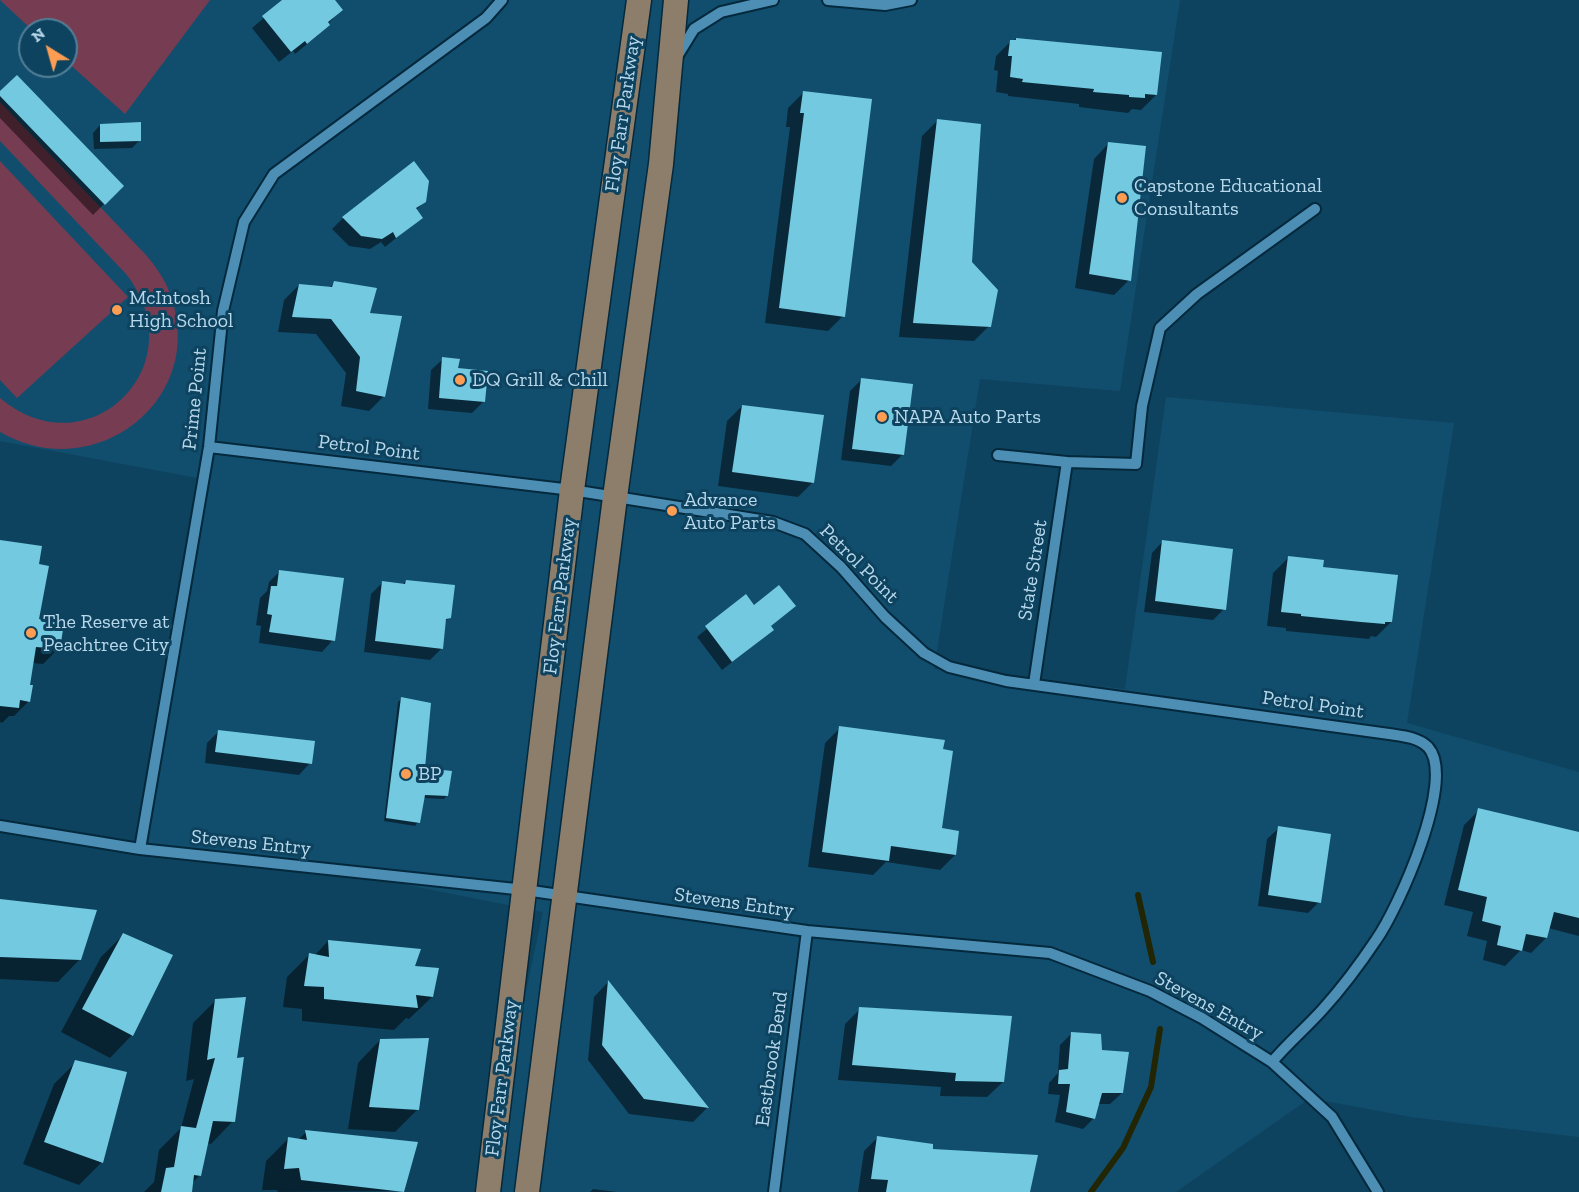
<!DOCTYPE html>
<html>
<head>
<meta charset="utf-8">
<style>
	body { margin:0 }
	#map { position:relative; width:1579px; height:1192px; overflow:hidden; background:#0e435f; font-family:"Zilla Slab",serif }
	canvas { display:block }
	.north { position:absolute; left:18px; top:18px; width:60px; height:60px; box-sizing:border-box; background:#0e435f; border:2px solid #527f97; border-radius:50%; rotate:323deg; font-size:16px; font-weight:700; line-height:24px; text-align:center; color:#b8d8ec }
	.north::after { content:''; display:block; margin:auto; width:21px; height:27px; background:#fc9d53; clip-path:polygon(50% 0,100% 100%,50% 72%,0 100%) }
</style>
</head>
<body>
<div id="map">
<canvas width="1579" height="1192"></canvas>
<div class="north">N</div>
</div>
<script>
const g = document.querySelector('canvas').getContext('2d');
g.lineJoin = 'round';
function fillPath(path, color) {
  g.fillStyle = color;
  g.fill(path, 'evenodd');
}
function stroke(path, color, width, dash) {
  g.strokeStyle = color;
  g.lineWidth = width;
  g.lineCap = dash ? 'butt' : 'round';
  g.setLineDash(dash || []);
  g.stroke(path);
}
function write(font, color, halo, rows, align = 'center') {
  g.font = font + ' "Zilla Slab",serif';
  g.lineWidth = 6;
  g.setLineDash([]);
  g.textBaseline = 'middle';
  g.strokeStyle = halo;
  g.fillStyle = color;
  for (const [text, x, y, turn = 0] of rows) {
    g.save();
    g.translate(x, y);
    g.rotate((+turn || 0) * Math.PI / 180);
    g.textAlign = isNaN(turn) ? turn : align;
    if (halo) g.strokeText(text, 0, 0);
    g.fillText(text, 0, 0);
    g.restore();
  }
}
const built = new Path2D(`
	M0,0h1180l-60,391 -140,-12 -46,290 191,20 41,-292 288,26 -47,300 172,49v365l-168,-20 -101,-19 -134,94h-693l60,-280 -300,-60 -103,-3 63,-370 -203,-38zM30,30h36v36h-36z`);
const green = new Path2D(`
	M0,0h210l-85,114 -59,-53v-31h-34z
	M0,102l146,153c10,12 19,24 24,39 39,105 -75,193 -170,138v-34c87,74 198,-32 126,-124l-126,-133z
	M0,161l128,136 -111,101 -17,-18z`);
const shadow = new Path2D(`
	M285,0h48l8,10 -24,26 -22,18 -2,-3 -14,11 -27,-34z
	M1016,39l140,56 -15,15 -9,-1 -4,4 -49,-6v-3l-71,-8v-2l-12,-2 2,-21 -4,-1 2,-14 15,-15z
	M0,93l122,93 -29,29 -93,-97z
	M803,93l40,223 -15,15 -63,-8 25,-196h-4l2,-19z
	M937,121l33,141 19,64 -15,15 -75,-4 23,-201z
	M100,125l40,15 -8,8 -38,1 -1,-16z
	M1109,143l20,137 -15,15 -39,-7 19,-129z
	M413,163l12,38 -9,9 5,8 -36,29 -4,-5 -11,7 -21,-3 -17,-17 11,-11z
	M334,283l34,32 16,81 -15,15 -28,-5 5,-33 -30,-39 -38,-2 6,-32 15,-15 30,3z
	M443,359l14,10 26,33 -11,11 -44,-4 3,-39z
	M861,380l42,74 -12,12 -50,-6 9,-69z
	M742,406l71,76 -15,15 -80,-11 9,-65z
	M0,541l37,25 1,55 21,27 -16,16 -11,-1 -3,23v15l-15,15h-5l-7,7 -2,-1z
	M1163,541l61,68 -11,11 -69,-8 8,-59z
	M1288,558l33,10 70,54 -15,15 -5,-1 -2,3 -83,-8v-3l-19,-2 6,-53z
	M280,571l53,69 -11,12 -63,-9 2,-17 -5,-1 4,-27 7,-7 2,-9z
	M406,581l43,36 -4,5 -4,27 -11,11 -66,-8 7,-58 11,-11 20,2z
	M746,596l8,11 40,-1 -24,21 2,3 -10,9 -40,31 -25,-33z
	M401,699l22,70 24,26 -3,4 -21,-1 -5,24 -3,4 -31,-5 14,-119z
	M840,728l102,23 -2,79 15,25 -15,15 -54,-8 -13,13 -65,-8 17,-124z
	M219,731l91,32 -11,12 -94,-12 2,-20z
	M1479,810l100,23v103l-31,-8 -2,10 -15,15 -10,-3 -16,16 -22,-6 4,-19 -20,-5 6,-24 -29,-7 20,-80z
	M1279,828l40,74 -11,11 -50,-7 9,-67z
	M0,901l80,58 -22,23 -58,-3z
	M123,935l9,100 -22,23 -49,-26 40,-75z
	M328,941l85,27 19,29 -23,22 -3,-1 -12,12 -92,-9v-12l-19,-2 4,-30 23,-23 5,1z
	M608,982l99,126 -14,14 -64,-8 -41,-54 6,-63z
	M216,1000l20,59 -3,62 -22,23 -4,-1 -7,32 -9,9v8h-47l10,-10 5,-32 22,-22 13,-49 -8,2 7,-58z
	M860,1009l143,73 -16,15 -47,-1 1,-9 -103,-7 7,-56z
	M1071,1034l29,17 22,42 -12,11h-12l-4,14 -11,11 -28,-7 5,-27 -12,-1 1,-11 9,-10 2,-28z
	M380,1040l37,70 -22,22 -47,-3 10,-66z
	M76,1062l50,11 -25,90 -22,22 -56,-21 31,-80z
	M306,1132l97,59 -125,1 -1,-2h-15l4,-29 23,-23 9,2z
	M878,1137l53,13 97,42h-170l6,-41z
	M593,1189l24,3h-27z`);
const stream = new Path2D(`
	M1138,895l15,67
	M1091,1192l32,-44 28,-61 9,-58`);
const building = new Path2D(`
	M282,0h53l8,10 -15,12 2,3 -23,19 -2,-3 -14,11 -29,-36z
	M1016,38l146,14 -5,43 -12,-1v4l-16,-1v-2l-36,-3 1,-3 -72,-7 1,-3 -13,-2 2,-21h-4l2,-16h6z
	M17,75l107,111 -19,19 -105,-109v-5z
	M803,91l69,8 -27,218 -66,-9 25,-195h-4z
	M937,119l44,5 -9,138 26,28 -7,37 -78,-4z
	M141,122v19l-41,1v-18z
	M1108,142l38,4 -15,135 -42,-7z
	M414,161l15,20 -3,21 -10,6 7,10 -27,20 -3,-6 -11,7 -21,-3 -19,-19z
	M334,281l43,7 -7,25 32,3 -17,81 -29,-6 4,-34 -29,-38 -39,-2 7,-33 33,3z
	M442,357l18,2 -2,9 30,3 -3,31 -46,-4z
	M861,378l52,6 -9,71 -52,-6z
	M742,405l82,10 -10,68 -82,-11z
	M0,540l42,6 -3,18 10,2 -10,53 25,4 -4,26 -24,-2 -6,38h3l-3,17 -10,-2 -1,8 -19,-2z
	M1162,540l71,9 -7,61 -71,-9z
	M1288,556l36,4 -1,7 75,8 -6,47h-7v2l-24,-2 -60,-6v-2l-20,-2z
	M279,570l65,8 -9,63 -66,-9 3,-17 -5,-1 4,-28h6z
	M406,580l49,5 -4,33 -5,1 -3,30 -68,-8 7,-60 23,3z
	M779,585l17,21 -25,20 3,4 -42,32 -27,-36 41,-32 8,11z
	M401,697l30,6 -6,65 27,3 -4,25 -23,-1 -5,28 -34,-5z
	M839,726l106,14 -2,9 10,2 -11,77 17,3 -3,24 -65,-9 -2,15 -67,-9z
	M218,730l97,11 -3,23 -97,-12z
	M1478,808l101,24v86l-25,-6 -7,26 -21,-4 -4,17 -25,-6 4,-19 -19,-5 5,-24 -29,-7z
	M1278,826l53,8 -10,69 -53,-8z
	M0,899l97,11 -16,50 -81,-3z
	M123,933l50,22 -40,81 -51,-27z
	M328,940l93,9 -6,17 24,2 -6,29 -17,-2 2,13 -94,-9v-12l-20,-1 5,-33 20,4z
	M608,980l101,128 -65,-9 -42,-54z
	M246,997l-9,61 7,-1 -9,65 -22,-1 -12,55 -7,-1 -2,17h-31l5,-24 8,-1 7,-41 15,2 19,-70 -8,2 8,-61z
	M859,1007l153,9 -8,66 -49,-1 1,-8 -104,-8z
	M1071,1032l30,2 1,16 27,2 -6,41h-21l-7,26 -29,-7 4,-28h-12l1,-14 9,-1z
	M429,1038l-10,72 -50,-3 11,-68z
	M75,1060l52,12 -24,91 -59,-21z
	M305,1130l113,12 -14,50 -103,-12 -2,-12 -15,1 4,-32 19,3z
	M877,1136l56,8v5l105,6 -8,37h-144l2,-12 -17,-1z`);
const minor = new Path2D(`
	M828,0l57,5 26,-5
	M678,55l16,-26 27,-17 52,-12
	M209,447l363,43 201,32 32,12 36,33 44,50 39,36 25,14 57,14 383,53c13,2 29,3 39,13 29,32 -30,162 -52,193 -16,24 -34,48 -53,69 -16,18 -35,34 -51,53
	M998,455l69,7 69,2 6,-58 18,-78 37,-34 118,-85
	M1034,684l33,-222
	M0,826l140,23 385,41 282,41 243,22 100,38 52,27 70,44 60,55 46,75
	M140,849l69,-402 14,-136 21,-89 30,-48 212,-156 16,-18
	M774,1192l33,-261`);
const major = new Path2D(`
	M488,1192l84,-702 67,-490
	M527,1192l88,-695 46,-333 15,-164`);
const markers = [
	[1122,198,6,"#fc9d53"],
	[117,310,6,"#fc9d53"],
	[460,380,6,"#fc9d53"],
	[882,417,6,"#fc9d53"],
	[672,511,6,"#fc9d53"],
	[31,633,6,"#fc9d53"],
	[406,774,6,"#fc9d53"]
];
const streetNames = [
	["Floy Farr Parkway",623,114,-82],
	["Prime Point",195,399,-84],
	["Petrol Point",369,448,7],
	["Petrol Point",859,564,45],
	["State Street",1033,570,-81],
	["Floy Farr Parkway",560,596,-83],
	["Petrol Point",1313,705,8],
	["Stevens Entry",251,843,6],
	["Stevens Entry",734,903,8],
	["Stevens Entry",1209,1006,29],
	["Eastbrook Bend",772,1059,-82],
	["Floy Farr Parkway",502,1078,-83]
];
const poiNames = [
	["Capstone Educational",1134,186],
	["Consultants",1134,209],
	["McIntosh",129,298],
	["High School",129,321],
	["DQ Grill & Chill",472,380],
	["NAPA Auto Parts",894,417],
	["Advance",684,500],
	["Auto Parts",684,523],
	["The Reserve at",43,622],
	["Peachtree City",43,645],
	["BP",418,774]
];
fillPath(built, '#114e6e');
fillPath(green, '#763c52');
fillPath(shadow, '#0007');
stroke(stream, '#222605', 6);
fillPath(building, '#73c9df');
stroke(minor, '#04293c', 14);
stroke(major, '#04293c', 27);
stroke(minor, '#4d8eb5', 10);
stroke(major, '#8d7d6b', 24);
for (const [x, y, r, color] of markers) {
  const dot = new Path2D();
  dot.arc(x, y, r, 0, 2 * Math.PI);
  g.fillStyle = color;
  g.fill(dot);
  stroke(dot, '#0e435f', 2);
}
write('20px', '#b8d8ec', '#0e435f', streetNames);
write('20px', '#b8d8ec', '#0e435f', poiNames, 'left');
</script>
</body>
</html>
